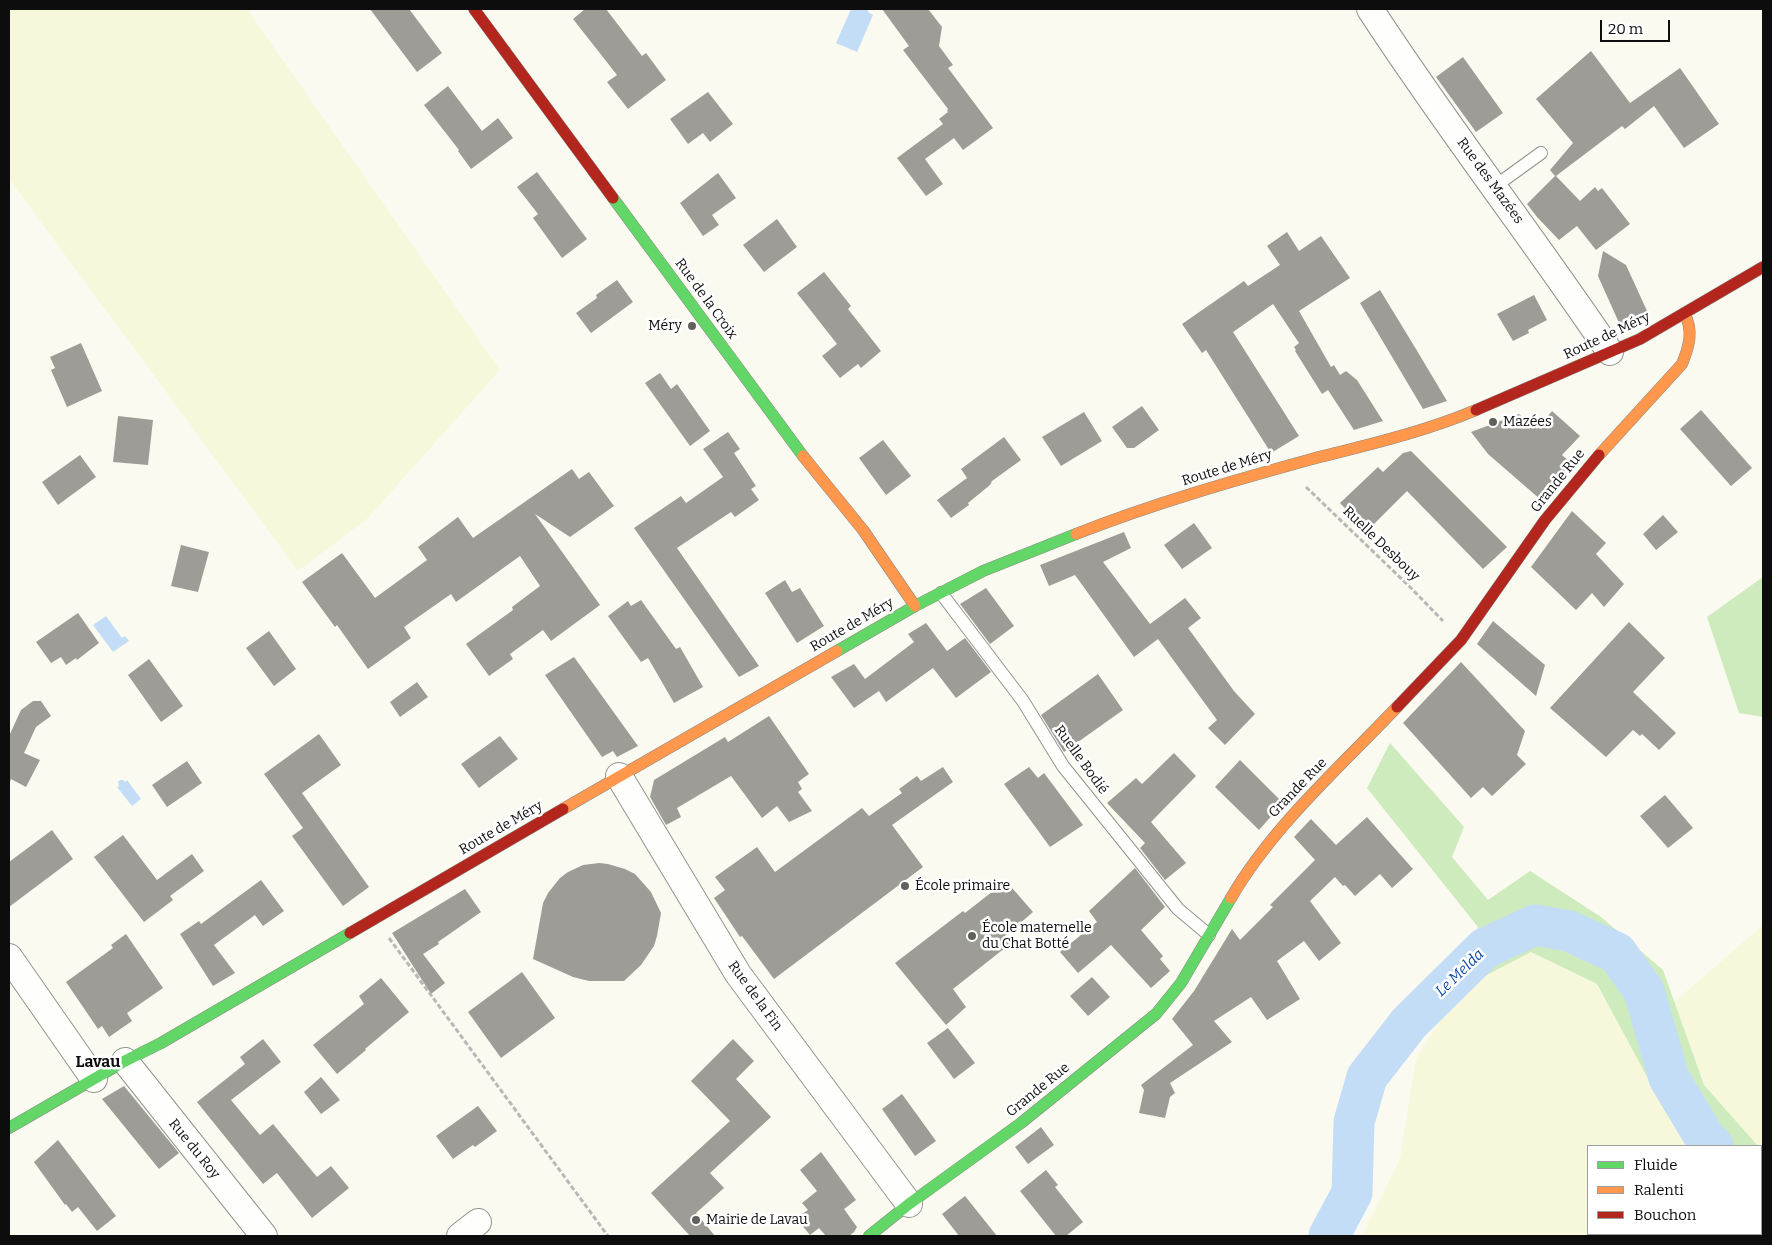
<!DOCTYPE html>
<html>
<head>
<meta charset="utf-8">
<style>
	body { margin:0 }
	#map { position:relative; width:1772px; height:1245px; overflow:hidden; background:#fbfaf0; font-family:Bitter,serif }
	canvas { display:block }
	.frame { position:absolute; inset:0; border:10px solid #0d0d0d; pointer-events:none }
	.legend { position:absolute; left:1587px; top:1145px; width:175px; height:90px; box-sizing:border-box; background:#fff; border:1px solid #9e9e9e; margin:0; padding:6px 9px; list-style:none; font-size:15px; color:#0d0d0d }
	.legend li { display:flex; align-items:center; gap:10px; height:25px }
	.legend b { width:25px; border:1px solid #9e9e9e }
	.scale { position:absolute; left:1600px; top:20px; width:70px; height:22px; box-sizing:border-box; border:2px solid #0d0d0d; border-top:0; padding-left:6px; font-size:15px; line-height:18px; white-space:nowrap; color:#0d0d0d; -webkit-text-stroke:4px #fff; paint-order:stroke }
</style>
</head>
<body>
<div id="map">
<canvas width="1772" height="1245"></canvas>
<div class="frame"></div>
<ul class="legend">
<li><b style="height:6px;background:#63d668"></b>Fluide</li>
<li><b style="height:6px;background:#ff974d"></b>Ralenti</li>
<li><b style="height:6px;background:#b3261e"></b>Bouchon</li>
</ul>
<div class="scale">20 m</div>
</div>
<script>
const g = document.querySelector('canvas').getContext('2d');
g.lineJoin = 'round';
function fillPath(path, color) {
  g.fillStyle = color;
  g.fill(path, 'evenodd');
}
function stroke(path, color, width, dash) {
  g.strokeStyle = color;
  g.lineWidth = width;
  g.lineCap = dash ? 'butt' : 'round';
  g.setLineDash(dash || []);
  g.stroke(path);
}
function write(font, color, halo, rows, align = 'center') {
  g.font = font + ' Bitter,serif';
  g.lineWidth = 5;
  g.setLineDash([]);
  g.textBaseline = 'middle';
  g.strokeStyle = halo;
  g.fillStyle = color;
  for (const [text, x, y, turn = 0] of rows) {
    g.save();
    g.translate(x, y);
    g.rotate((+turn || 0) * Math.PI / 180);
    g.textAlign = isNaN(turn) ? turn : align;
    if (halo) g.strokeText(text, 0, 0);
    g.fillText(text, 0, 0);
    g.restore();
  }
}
const farmland = new Path2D(`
	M9,9h238l253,361 -133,149 -69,52 -289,-392z
	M1763,925v227l-2,-6h-3l-54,-61 -30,-83z
	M1531,952l66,32 68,126 27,36h-104v88h150v2h-376l38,-77 16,-100 44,-70z`);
const forest = new Path2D(`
	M1763,577v140l-24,-4 -32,-96z
	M1390,743l74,84 -12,30 36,43 42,-29 71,46 62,53 41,115 54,61h-66l-27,-36 -68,-126 -66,-32 -71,37 18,-62 -111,-139z
	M1761,1149l2,3v84h-25v-2h23z`);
const water = new Path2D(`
	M851,9h17v3l5,3 -16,37 -21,-9z
	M106,616l16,22 3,-2 4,5 -16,11 -20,-27z
	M120,780h3l2,2 2,-2 14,19 -9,7 -15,-19 2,-1 -1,-4z`);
const river = new Path2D(`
	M1761,1205l2,3
	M1329,1236l23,-43 2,-71 13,-45 42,-54 76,-75 50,-23 34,6 48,22 27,38 25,87 36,60 8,8`);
const building = new Path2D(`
	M370,9h39l33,44 -25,19z
	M585,9h21l36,47 4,-3 20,27 -38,29 -21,-27 10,-7 -44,-56z
	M882,9h46l14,18 -3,19 14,19 -5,3 45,60 -30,22 -9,-12 -29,21 18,25 -17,12 -29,-38 46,-34 -4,-5 9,-7 -1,-1 1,-2 -45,-59 6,-4z
	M1591,51l39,52 50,-35 39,56 -35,24 -30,-42 -29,23 -3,-3 -66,50 24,25 15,-14 3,4 4,-3 28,36 -34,26 -19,-24 -18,14 -22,-23 -10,-13 28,-28 -5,-6 23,-27 -37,-44z
	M1463,57l40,56 -27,19 -40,-55z
	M448,86l34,45 16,-13 15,20 -42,31 -13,-18 1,-1 -35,-45z
	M708,92l25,32 -23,18 -7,-9 -15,11 -18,-25z
	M537,172l50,67 -25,19 -29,-40 5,-4 -21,-27z
	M718,173l18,25 -24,17 7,10 -16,11 -23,-33z
	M777,219l20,28 -33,25 -21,-27z
	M1287,232l12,19 22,-15 29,42 -51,33 32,56 3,-2 6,10 6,-4 11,9 26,41 -29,9 -26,-40 -6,4 -27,-43 1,-1 -2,-3 5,-4 -26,-39 -40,28 66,104 -28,17 -65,-103 -4,3 -20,-29 62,-43 4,5 32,-21 -13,-19z
	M1603,251l23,14 22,48 -28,12 -22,-49z
	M824,272l27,34 -3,3 33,42 -20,17 -3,-4 -18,14 -18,-22 15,-12 -40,-51z
	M617,280l16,22 -42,31 -15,-20 21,-15 -1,-3z
	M1380,290l36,59 31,52 -24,8 -63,-106z
	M1534,295l13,25 -19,10 1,3 -16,8 -16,-27z
	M81,343l21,48 -35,16 -16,-37 4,-2 -5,-11z
	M660,373l11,16 6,-5 33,47 -20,15 -45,-63z
	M1142,406l17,24 -25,18h-7l-15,-21z
	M1701,410l51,58 -21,18 -51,-57z
	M1552,411l28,25 -18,19 9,8 -30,37 -53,-46 -17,-22 48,-18 18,15z
	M1084,412l18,29 -41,25 -19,-29z
	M118,416l35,4 -5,45 -35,-3z
	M728,432l12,17 -6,4 22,33 -5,3 8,11 -24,17 -4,-5 -54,36 82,118 -20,11 -105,-149 47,-32 5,7 37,-26 -20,-28z
	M1004,437l17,23 -29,21 -2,4 -22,18 1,2 -18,13 -14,-18 30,-22 -6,-9z
	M883,440l28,36 -25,19 -27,-37z
	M1411,451l96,96 -24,22 -76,-78 -40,40 -27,-28 38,-36 5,5 20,-19z
	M80,455l16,22 -38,28 -16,-23z
	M572,469l7,10 10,-7 25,34 -44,31 -35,-23 65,91 -49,36 -8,-11 -33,24 3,5 -24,17 -23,-32 47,-34 -1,-3 28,-21 -20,-30 -64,46 -5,-8 -47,33 7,11 -43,31 -31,-44 -2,2 -33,-45 40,-29 33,45 52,-38 -9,-13 40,-30 15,21z
	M1572,511l34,32 -10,11 28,30 -20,23 -12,-14 -16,17 -45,-43z
	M1663,515l15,17 -22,18 -13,-16z
	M1194,523l18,25 -30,21 -18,-24z
	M1124,532l7,16 -28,14 47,62 35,-26 16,20 -13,10 46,63 21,23 -30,31 -17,-17 9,-8 -59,-81 -24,18 -59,-82 -26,11 -9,-21z
	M181,545l28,7 -11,40 -27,-6z
	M785,580l7,12 8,-4 24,38 -27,17 -32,-50z
	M986,588l28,38 -24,18 -30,-40z
	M641,600l35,49 4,-2 23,40 -29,16 -26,-45 -7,4 -33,-46 20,-15 3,5z
	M78,613l21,30 -22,17 -1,-2 -10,7 -5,-8 -10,6 -15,-21z
	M1493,621l52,44 -9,31 -59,-52z
	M1629,622l36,36 -32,34 43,41 -17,17 -17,-16 -2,2 -7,-6 -27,27 -56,-49z
	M926,623l21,28 18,-13 26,34 -35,26 -23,-30 -47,34 -7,-11 -25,17 -23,-31 23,-13 11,15 49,-37 -6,-8z
	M269,631l27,38 -22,17 -28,-38z
	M574,657l64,89 -21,11 -4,-6 -11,6 -57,-82z
	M149,659l34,47 -22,16 -33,-47z
	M1461,662l64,69 -8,24 9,9 -34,32 -9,-9 -12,11 -68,-75z
	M1098,674l25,36 -59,42 -23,-37z
	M417,682l11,15 -28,20 -10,-15z
	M33,701h8l10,15 -15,11 -12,26 16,7 -14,27 -15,-8 -2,5v-48l12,-26z
	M769,716l40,58 -11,8 4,7 -4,3 14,19 -23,11 -12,-16 -15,12 -31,-42 -54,32 4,9 -15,8 -16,-28 4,-17 71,-43 3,5z
	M319,734l22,31 -39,28 67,94 -26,19 -51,-70 11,-8 -39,-54z
	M500,736l18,23 -39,29 -18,-24z
	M1174,753l22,23 -45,46 35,41 -21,17 -25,-32 5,-5 -38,-40 29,-25 6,6z
	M1240,760l43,43 -24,27 -44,-43z
	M187,761l15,22 -35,24 -15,-22z
	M943,767l10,15 -61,43 31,42 -149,112 -32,-43 -2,1 -26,-39 11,-8 -10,-13 42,-30 18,25 87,-64 7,8 33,-23 -3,-4 18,-13 4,5z
	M1029,767l9,11 6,-5 39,52 -33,22 -46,-63z
	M1665,795l28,33 -25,20 -28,-32z
	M1367,817l46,52 -21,19 -12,-14 -25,22 -10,-11 -2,1 -8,-9 -25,24 31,42 -22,18 -15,-20 -27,20 23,38 -33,21 -16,-23 -37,24 18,21 -62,41 5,10 -5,4 -5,21 -26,-5 5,-23 -3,-5 52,-40 -21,-26 22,-28 38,-62 8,11 33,-33 -3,-2 45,-45 -21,-23 17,-18 25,26z
	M52,830l21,29 -64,48v-45z
	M123,835l34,45 35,-26 12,17 -34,25 3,4 -29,22 -50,-65z
	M599,863l9,1 17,5 10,5 16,18 10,21 -4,23 -3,10 -13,19 -17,16h-35l-16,-4 -40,-18 10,-56 5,-10 12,-15 8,-6 15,-7z
	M1135,868l30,39 -24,23 22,26 -3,3 10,12 -19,17 -40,-43 -33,28 -18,-21 37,-30 -8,-11z
	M261,880l23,31 -21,15 -8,-11 -41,30 21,28 -22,13 -33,-52 19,-13 2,3z
	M1006,881l27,31 -29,25 6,7 -57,45 13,18 -20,18 -51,-62 68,-52 2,2z
	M465,889l16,23 -43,30 1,2 -16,10 22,29 -14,11 -39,-61z
	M126,934l37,54 -36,25 5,8 -23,16 -7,-11 -4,3 -32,-47 47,-34 -2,-3z
	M522,972l33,46 -54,40 -33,-46z
	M1092,977l18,20 -22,19 -18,-20z
	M381,978l28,34 -44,37 1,1 -29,24 -24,-29 51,-41 -5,-8z
	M948,1028l27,35 -21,16 -27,-36z
	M263,1039l18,23 -50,38 29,35 13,-11 44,53 14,-11 18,22 -37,30 -35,-45 -14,11 -66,-82 48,-38 -5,-7z
	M733,1039l21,22 -18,18 35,38 -61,56 14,15 -28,25 19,23h-25l-39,-43 79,-72 -39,-40z
	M321,1077l19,23 -19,14 -17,-22z
	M124,1086l55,67 -20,16 -57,-70z
	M902,1094l34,47 -21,15 -33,-47z
	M478,1106l19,25 -22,16 -2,-2 -20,14 -17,-23z
	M1041,1127l13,18 -26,19 -13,-17z
	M58,1140l58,76 -19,15 -19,-24 -6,5 -6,-8 -1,1 -31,-43z
	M821,1152l35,48 -12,9 13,18 -3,5 -5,4h-23l-7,-8 -9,7 -14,-17 12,-8 -6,-7 15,-12 -17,-21z
	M1046,1170l12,15 -3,2 28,35 -17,14h-10l-36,-45z
	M965,1196l32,40h-38l-17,-22z`);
const path = new Path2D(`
	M1306,487l104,100 33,34
	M389,938l219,298`);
const lane = new Path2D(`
	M1494,187l47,-34
	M941,593l82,108 40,65 115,143 31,26`);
const street = new Path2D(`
	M1370,9c76,117 162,227 240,343
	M619,776l119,198 171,230
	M9,957l85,122
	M125,1061l139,175
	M460,1236l18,-14`);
const fast = new Path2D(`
	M613,198l190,258
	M837,651l78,-45 68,-35 93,-37
	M9,1128l116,-67 36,-18 189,-110
	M869,1236l40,-32 112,-81 135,-109 25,-31 50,-85`);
const slow = new Path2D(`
	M1599,455l83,-91c7,-17 12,-34 2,-51
	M803,456l60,74 52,76
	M1076,534c76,-30 156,-53 236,-75 55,-14 112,-27 164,-49
	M563,809l274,-158
	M1231,898c41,-71 110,-132 166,-191`);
const jam = new Path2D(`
	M474,9l139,189
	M1476,410l164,-71 123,-72
	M1397,707l64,-67 84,-120 54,-65
	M350,933l213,-124`);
const markers = [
	[692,326,5,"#60605c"],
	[1493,422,5,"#60605c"],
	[905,886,5,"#60605c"],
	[972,936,5,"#60605c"],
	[696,1220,5,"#60605c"]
];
const streetNames = [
	["Rue des Mazées",1490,181,54],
	["Rue de la Croix",706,299,54],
	["Route de Méry",1607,336,-25],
	["Route de Méry",1227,468,-17],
	["Grande Rue",1558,481,-51],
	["Ruelle Desbouy",1381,544,44],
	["Route de Méry",852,625,-30],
	["Ruelle Bodié",1081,760,54],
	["Grande Rue",1298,788,-46],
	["Route de Méry",501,828,-30],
	["Rue de la Fin",755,996,54],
	["Grande Rue",1038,1090,-39],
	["Rue du Roy",194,1149,51]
];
const poiNames = [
	["Méry",682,326,"right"],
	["Mazées",1503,422],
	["École primaire",915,886],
	["École maternelle",982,928],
	["du Chat Botté",982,944],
	["Mairie de Lavau",706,1220]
];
const waterNames = [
	["Le Melda",1460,973,-44]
];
const quarterNames = [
	["Lavau",98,1063]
];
fillPath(farmland, '#f7f8db');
fillPath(forest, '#cdebbc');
fillPath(water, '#c4ddf7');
stroke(river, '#c4ddf7', 41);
fillPath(building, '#9e9c96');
stroke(lane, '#94948f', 14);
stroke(street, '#94948f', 28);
stroke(fast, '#8b8a86', 12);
stroke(slow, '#8b8a86', 12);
stroke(jam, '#8b8a86', 12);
stroke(path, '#b8b8b6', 3, [5, 2.5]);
stroke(lane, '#fefefd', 12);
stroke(street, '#fefefd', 26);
stroke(fast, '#63d668', 11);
stroke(slow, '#ff974d', 11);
stroke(jam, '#b3261e', 11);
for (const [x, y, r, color] of markers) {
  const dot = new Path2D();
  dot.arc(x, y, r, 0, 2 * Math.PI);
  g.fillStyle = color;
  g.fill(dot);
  stroke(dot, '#fff', 2);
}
write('14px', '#0d0d0d', '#fff', streetNames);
write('14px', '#0d0d0d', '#fff', poiNames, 'left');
write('italic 15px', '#0d4ba7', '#fff', waterNames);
write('bold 16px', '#0d0d0d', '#fff', quarterNames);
</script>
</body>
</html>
